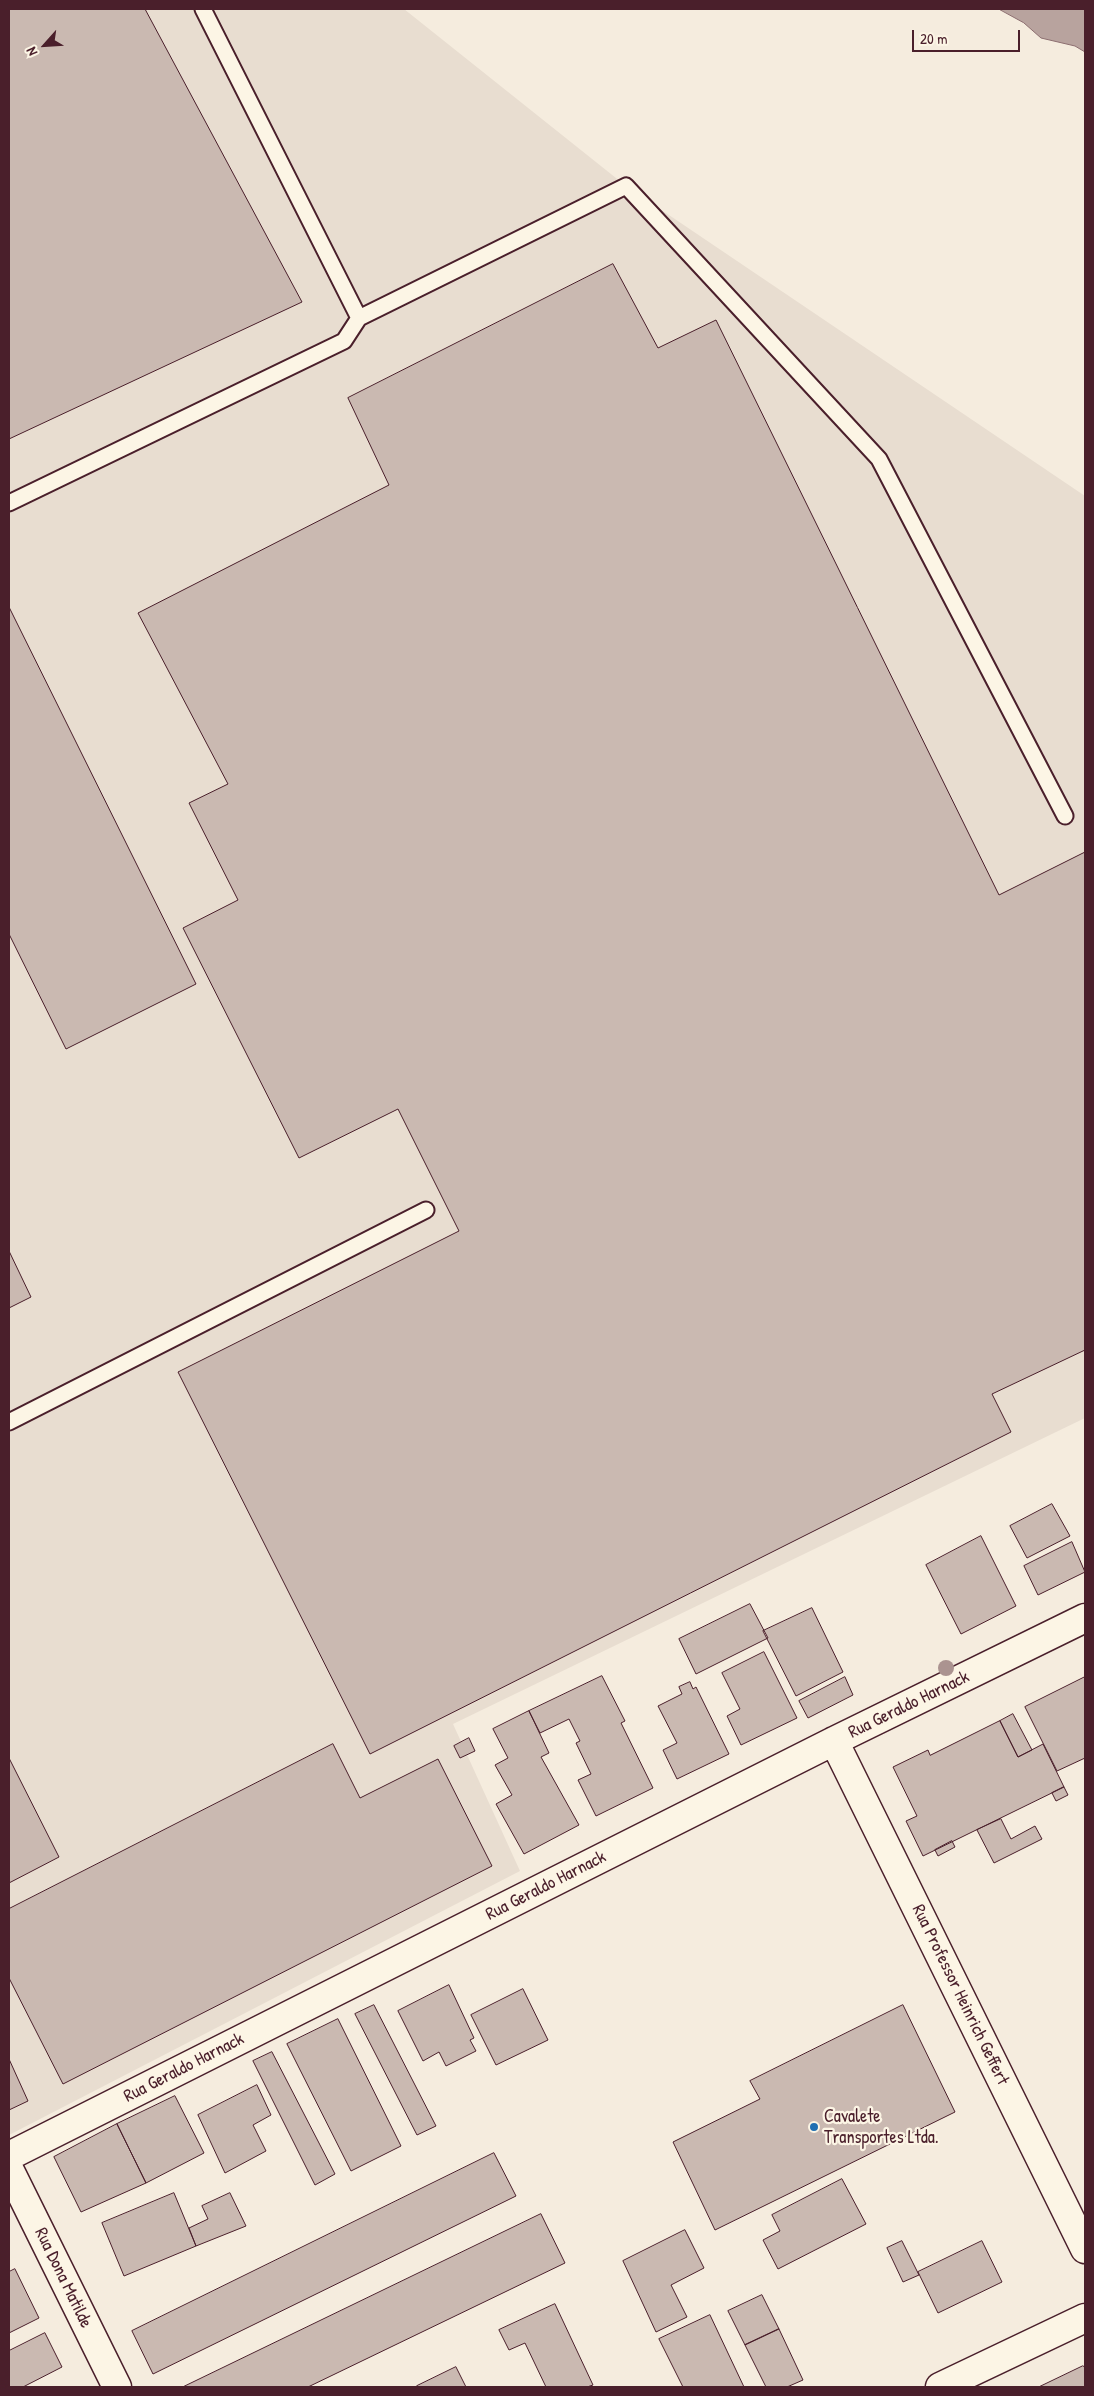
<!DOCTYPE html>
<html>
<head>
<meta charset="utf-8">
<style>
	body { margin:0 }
	#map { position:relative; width:1094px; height:2396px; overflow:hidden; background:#f5ecde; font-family:"Patrick Hand",sans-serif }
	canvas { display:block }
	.frame { position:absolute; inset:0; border:10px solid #4a1f2b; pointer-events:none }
	.north { position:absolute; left:20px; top:20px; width:50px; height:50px; -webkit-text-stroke:4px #fcf5e5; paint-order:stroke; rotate:244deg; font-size:14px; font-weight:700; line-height:20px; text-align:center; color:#4a1f2b }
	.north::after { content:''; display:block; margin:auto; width:18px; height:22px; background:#4a1f2b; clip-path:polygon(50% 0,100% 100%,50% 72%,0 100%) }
	.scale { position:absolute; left:912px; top:30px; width:108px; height:22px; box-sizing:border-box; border:2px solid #4a1f2b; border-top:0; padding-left:6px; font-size:15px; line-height:18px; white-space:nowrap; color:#4a1f2b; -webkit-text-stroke:4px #fcf5e5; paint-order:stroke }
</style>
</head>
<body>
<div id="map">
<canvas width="1094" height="2396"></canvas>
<div class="frame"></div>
<div class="north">N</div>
<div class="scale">20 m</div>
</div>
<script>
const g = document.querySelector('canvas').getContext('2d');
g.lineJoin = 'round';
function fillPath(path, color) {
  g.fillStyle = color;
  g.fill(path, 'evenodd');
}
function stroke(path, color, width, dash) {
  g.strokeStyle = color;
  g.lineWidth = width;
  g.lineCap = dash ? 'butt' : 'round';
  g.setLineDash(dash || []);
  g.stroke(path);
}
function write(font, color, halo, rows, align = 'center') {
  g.font = font + ' "Patrick Hand",sans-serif';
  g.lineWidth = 4.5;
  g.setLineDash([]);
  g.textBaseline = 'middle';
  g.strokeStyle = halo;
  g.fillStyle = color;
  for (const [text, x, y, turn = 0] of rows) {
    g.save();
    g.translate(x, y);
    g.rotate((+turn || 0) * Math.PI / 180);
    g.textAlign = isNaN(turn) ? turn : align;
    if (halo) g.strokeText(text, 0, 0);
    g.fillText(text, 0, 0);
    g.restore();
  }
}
const built = new Path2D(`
	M9,9h395l222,177 459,310v922l-632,306 67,147 -511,264z`);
const water = new Path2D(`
	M999,9h86v43l-10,-6 -34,-8 -17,-15z`);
const building = new Path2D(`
	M9,9h136l157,293 -293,137z
	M613,264l45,84 58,-28 283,575 86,-43v498l-93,44 19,38 -641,322 -192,-382 281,-141 -61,-122 -99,49 -116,-230 55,-28 -49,-97 39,-19 -90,-171 251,-128 -41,-87z
	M9,607l187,377 -130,65 -57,-115z
	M9,1251l22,46 -22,11z
	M1052,1504l18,32 -43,22 -17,-32z
	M981,1536l35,70 -55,28 -35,-69z
	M1072,1542l13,30 -47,23 -14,-29z
	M750,1604l18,34 -72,36 -17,-35z
	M812,1608l31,64 -47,24 -33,-65z
	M764,1652l33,66 -56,27 -14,-29 13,-7 -18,-36z
	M602,1676l23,45 -4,2 32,65 -57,28 -18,-36 13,-6 -15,-31 4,-2 -11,-22 -29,14 -11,-22z
	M845,1677l8,18 -45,23 -9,-17z
	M1085,1677v81l-28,13 -32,-64z
	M690,1682l3,7 3,-2 33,67 -52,25 -14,-29 14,-7 -19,-37 24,-12 -3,-7z
	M529,1711l20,42 -8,4 38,68 -55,29 -28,-50 16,-9 -17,-30 13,-7 -15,-29z
	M1013,1714l19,36 -14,7 -18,-36z
	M1000,1721l18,36 25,-13 21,43 -141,69 -17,-35 11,-5 -24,-49 35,-17 2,5z
	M469,1738l6,13 -15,7 -6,-12z
	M333,1744l27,54 78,-39 54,107 -429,218 -54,-106v-69z
	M9,1758l50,99 -50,26z
	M1064,1787l4,8 -12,6 -4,-8z
	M1001,1819l10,20 24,-13 7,13 -48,24 -17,-33z
	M952,1841l3,6 -17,9 -3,-6z
	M449,1985l25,53 -4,2 6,11 -30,15 -7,-14 -16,9 -25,-50z
	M523,1989l25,51 -52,25 -25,-50z
	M374,2005l62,121 -19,9 -62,-121z
	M903,2005l52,107 -240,118 -42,-88 87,-43 -10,-18z
	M338,2019l63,127 -50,25 -64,-127z
	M272,2052l63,122 -20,11 -62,-124z
	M9,2059l19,42 -19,9z
	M257,2085l14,30 -18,10 13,26 -41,22 -27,-58z
	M175,2096l29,57 -58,30 -29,-59z
	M117,2124l29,59 -65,29 -27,-55z
	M494,2153l22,43 -363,178 -21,-43z
	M842,2179l24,45 -88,45 -15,-29 17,-9 -8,-16z
	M174,2193l22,53 -72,30 -22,-53z
	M230,2193l16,33 -50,20 -7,-18 19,-9 -6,-13z
	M541,2214l24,49 -257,124h-125z
	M685,2230l19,38 -33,17 16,32 -31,15 -33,-71z
	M902,2241l17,34 -16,7 -16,-34z
	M982,2241l20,41 -64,31 -20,-41z
	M15,2269l24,49 -30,15v-61z
	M762,2295l17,34 -34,16 -17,-34z
	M555,2304l38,81 -6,2h-41l-21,-44 -16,7 -10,-20z
	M710,2315l34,72h-61l-24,-48z
	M779,2329l24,51 -16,7h-21l-21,-42z
	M45,2333l17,34 -39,20h-14v-36z
	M1083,2366l2,1v20h-46z
	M456,2367l10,20h-48l-1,-1z`);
const service = new Path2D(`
	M359,318l267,-132 253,273 186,357
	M9,503l335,-162 15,-23 -156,-309
	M9,1422l417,-212`);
const minor = new Path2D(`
	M834,1741l251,508
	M9,2156l825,-415 251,-123
	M9,2169l108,218`);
const secondary = new Path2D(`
	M940,2387l145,-69`);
const trees = [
	[946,1668]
];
const markers = [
	[814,2127,5,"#1f6fb2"]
];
const streetNames = [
	["Rua Geraldo Harnack",909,1705,-26],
	["Rua Geraldo Harnack",546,1886,-27],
	["Rua Professor Heinrich Geffert",960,1995,64],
	["Rua Geraldo Harnack",184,2068,-27],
	["Rua Dona Matilde",63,2278,64]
];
const poiNames = [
	["Cavalete",824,2117],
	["Transportes Ltda.",824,2138]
];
fillPath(built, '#e8ddd0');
fillPath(water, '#b8a39e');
stroke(water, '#8c6e70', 1);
fillPath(building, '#cab9b1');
stroke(building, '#4a1f2b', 1);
stroke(service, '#4a1f2b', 19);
stroke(minor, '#4a1f2b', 31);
stroke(secondary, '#4a1f2b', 31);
stroke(service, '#fcf5e5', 15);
stroke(minor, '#fcf5e5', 28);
stroke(secondary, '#fcf5e5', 28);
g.fillStyle = '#ab9390';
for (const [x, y] of trees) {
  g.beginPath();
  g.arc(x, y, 8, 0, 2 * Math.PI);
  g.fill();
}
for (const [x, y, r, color] of markers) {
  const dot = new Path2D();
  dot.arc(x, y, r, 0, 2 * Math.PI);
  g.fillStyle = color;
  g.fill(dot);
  stroke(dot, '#fcf5e5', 2);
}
write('18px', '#4a1f2b', '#fcf5e5', streetNames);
write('18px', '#4a1f2b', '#fcf5e5', poiNames, 'left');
</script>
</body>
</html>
